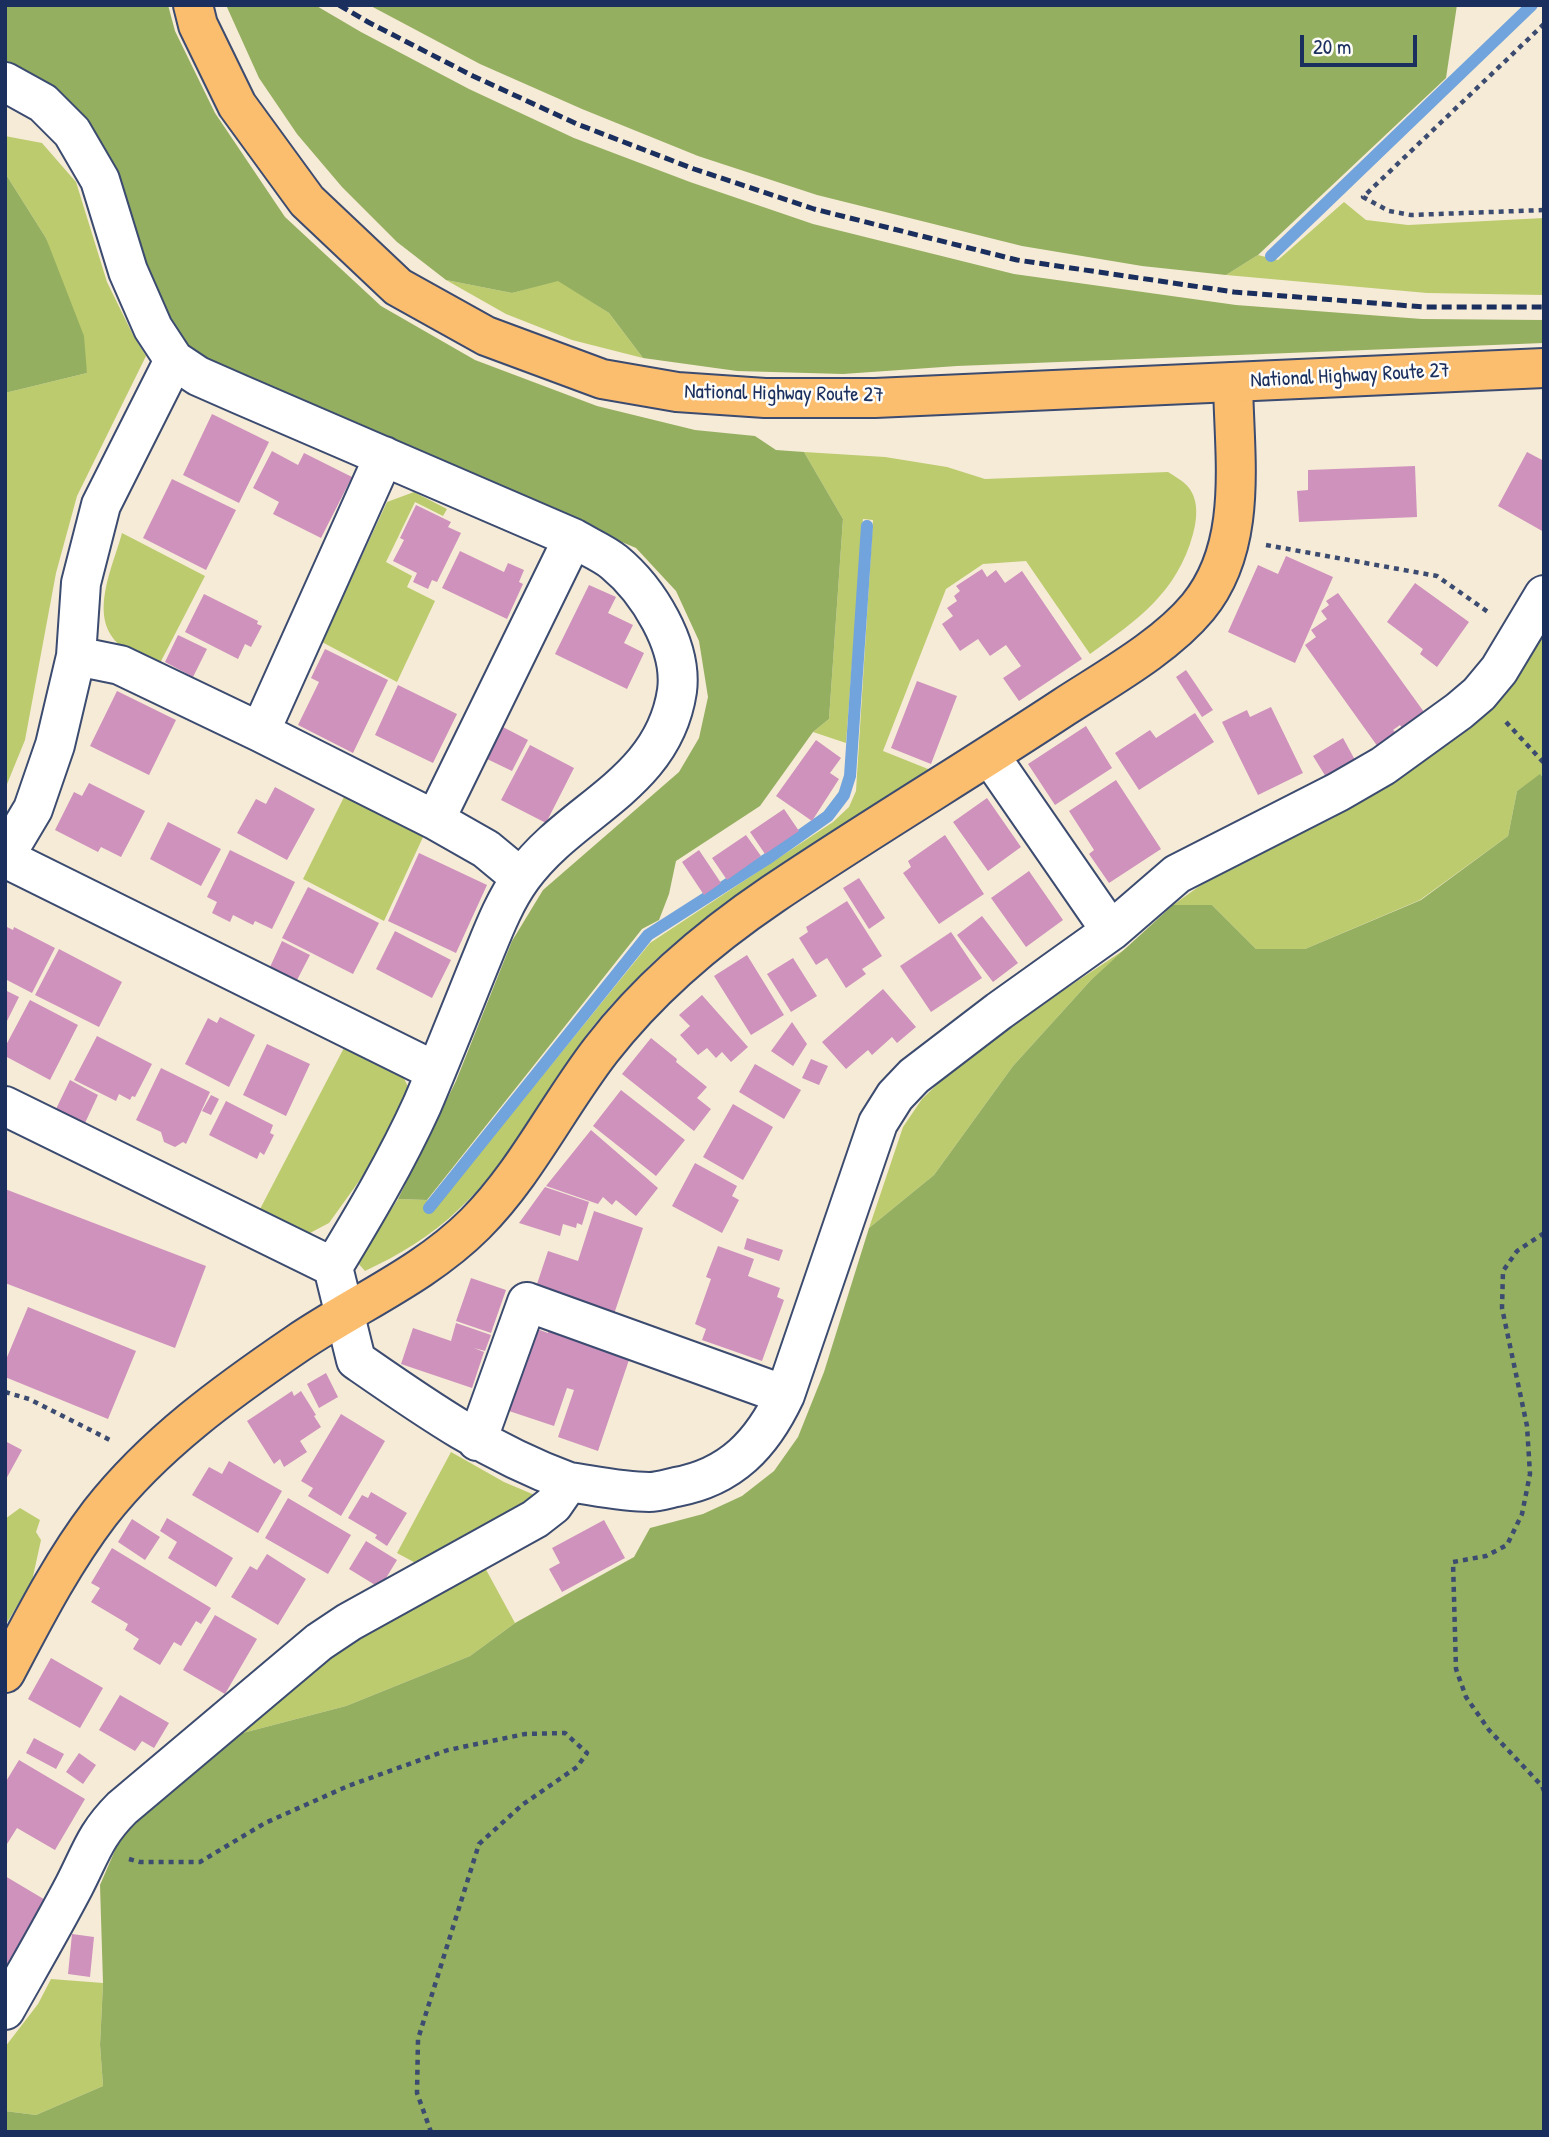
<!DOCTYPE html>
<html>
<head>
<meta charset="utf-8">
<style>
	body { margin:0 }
	#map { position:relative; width:1549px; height:2137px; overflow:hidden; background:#f6ebd7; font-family:"Patrick Hand",sans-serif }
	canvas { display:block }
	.frame { position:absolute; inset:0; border:7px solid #1b2f5e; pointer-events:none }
	.scale { position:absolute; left:1300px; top:35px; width:117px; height:32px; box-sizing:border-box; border:4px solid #1b2f5e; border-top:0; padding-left:9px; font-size:21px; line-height:24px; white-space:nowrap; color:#1b2f5e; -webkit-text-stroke:5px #fdfcf7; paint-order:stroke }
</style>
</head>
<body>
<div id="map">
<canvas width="1549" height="2137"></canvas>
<div class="frame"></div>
<div class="scale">20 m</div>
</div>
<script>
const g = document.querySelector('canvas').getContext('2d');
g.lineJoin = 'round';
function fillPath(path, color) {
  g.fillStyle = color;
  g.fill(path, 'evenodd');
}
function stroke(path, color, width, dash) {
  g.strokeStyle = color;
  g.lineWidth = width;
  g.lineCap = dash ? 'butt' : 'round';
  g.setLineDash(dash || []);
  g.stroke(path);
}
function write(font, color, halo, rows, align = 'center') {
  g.font = font + ' "Patrick Hand",sans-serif';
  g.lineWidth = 5;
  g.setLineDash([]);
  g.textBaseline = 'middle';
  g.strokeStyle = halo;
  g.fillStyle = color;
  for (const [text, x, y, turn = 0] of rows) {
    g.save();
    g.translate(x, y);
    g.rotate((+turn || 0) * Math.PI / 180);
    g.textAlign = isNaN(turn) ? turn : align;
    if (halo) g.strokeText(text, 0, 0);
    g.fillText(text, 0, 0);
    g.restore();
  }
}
const green = new Path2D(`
	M5,136l37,7 34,39 31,100 26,53 13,21 -69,140 -21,77 -31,167 -20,49v-396l82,-20 -41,-135 -41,-65z
	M1344,202l22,18 42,5 136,-7v77l-117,-2 -201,-18 32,-20 20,5z
	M446,280l66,13 46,-13 51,33 34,45 -71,-18 -66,-26z
	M804,452l81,5 62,10 38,12 183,-7c6,4 17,10 21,16 10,13 8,32 4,46 -16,59 -56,86 -103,120l-64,-93 -43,3 -37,25 -63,162 50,20c-68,43 -138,85 -204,132 -28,21 -58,41 -83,66 -23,23 -48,48 -66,75 -39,57 -71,119 -122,166 -27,26 -59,45 -93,61l-8,-9 41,-63 29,1 5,12 218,-269 183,-121 16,-15 7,-16 17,-271 -10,-1 -17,224 -33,-11 16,-13 14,-200z
	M414,492l33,17 -4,7 -28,-14 -29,60 26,14 -5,11 28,14 -38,81 -75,-40 65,-140z
	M122,533l83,43 -46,89c-13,-6 -28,-11 -39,-20 -33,-27 -7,-78 2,-112z
	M1544,635v141l-4,-1 -23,16 -9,45 -88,64 -115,49h-49l-44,-44h-39l28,-20 36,-20 96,-47 106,-67 29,-22 38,-37z
	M345,795l79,40 -40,86 -81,-42z
	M1130,946l-39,34 -78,86 -79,109 -65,53 34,-101 19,-28 24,-23 71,-55z
	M346,1044l54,26 10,21 -43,79 -38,53 -21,11 -49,-23z
	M451,1452l53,30 33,14 -114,71 -26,-14z
	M20,1508l20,12 -4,12 5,8 -9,41 -27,45v-107z
	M483,1564l32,59 -45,33 -124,50 -111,29 124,-101z
	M51,1979l52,4 -3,62 3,41 -67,29 -31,-4v-64l33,-43z`);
const forest = new Path2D(`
	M5,5h163l7,26 40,82 70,104 96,89 94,54 122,46 98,24 60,6 21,14 28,2 39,67 -14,200 -16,13 -53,74 -84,55 -7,33 -10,26 -17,9 -215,271 -29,-1 58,-118 56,-140 31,-51 136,-118 20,-34 9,-41 -9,-56 -23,-50 -40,-43 -428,-182 -25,-18 -20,-27 -53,-145 -105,-108z
	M226,5h89l46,27 108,57 105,49 116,44 123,42 201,50 222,31 186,14 122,1v23l-587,23 -114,8 -106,-3 -94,-13 -34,-45 -51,-32 -46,12 -66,-13 -49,-38 -55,-55 -45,-53 -38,-56z
	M369,5h1088l-11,73 -188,177 -32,20 -84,-9 -120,-20 -205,-51 -119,-39 -116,-47 -102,-45z
	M5,173l41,65 38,98 3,37 -82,20z
	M1540,774l4,4v1354h-1539v-21l31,4 67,-29 -3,-41 3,-62 -3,-98 25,-58 110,-92 111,-29 124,-50 45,-33 119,-66 16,-29 53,-14 39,-18 32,-25 24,-34 26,-65 45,-144 65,-53 79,-109 78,-86 82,-75h39l44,44h49l116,-49 87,-64 9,-45z`);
const stream = new Path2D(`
	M1271,256l261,-251
	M429,1208l219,-273 119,-76 61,-43 16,-21 6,-19 17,-250`);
const building = new Path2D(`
	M212,414l57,28 -30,61 -56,-28z
	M272,451l26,14 6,-12 48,24 -31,61 -48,-24 6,-12 -26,-14z
	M1527,452l17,9v71l-46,-26z
	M1415,466l2,51 -118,5 -2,-31 11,-1v-20z
	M172,479l64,31 -30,60 -63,-32z
	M416,505l35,17 -3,5 13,6 -24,49 -5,-2 -4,9 -15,-7 4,-9 -24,-12 11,-21 -4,-2z
	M460,551l44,21 4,-9 16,7 -5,12 4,2 -16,35 -65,-31z
	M1286,556l47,21 -38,86 -67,-31 30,-67 20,9z
	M982,569l5,8 9,-7 9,13 17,-12 60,88 -63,42 -16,-23 18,-12 -15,-21 -16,11 -12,-17 -18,12 -18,-27 11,-8 -6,-8 10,-7 -3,-5 6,-5 -4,-5z
	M1415,583l54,39 -32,45 -17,-13 3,-5 -36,-27z
	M589,585l27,12 -8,16 25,12 -9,18 20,10 -17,36 -72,-35z
	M1338,593l86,119 -22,16 -2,-3 -7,5 4,4 -19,13 -73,-102 11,-8 -5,-7 16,-11 -6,-8 8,-6 -3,-4z
	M204,594l54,27 -1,3 5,2 -11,21 -6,-3 -7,15 -53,-27z
	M178,635l29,14 -14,28 -28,-15z
	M325,649l63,31 -35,73 -55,-28 21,-43 -8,-4z
	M1186,670l27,40 -11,7 -26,-40z
	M917,681l40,15 -26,68 -40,-16z
	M398,685l59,29 -24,49 -58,-28z
	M117,691l59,29 -27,55 -59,-29z
	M1271,707l32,66 -45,22 -36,-73 25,-12 3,7z
	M1195,713l19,29 -75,48 -24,-37 35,-23 6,8z
	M501,726l27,14 -16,31 -27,-13z
	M1086,726l26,42 -57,37 -27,-41z
	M1343,738l12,22 -29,17 -13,-21z
	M816,740l25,18 -11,15 9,6 -27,42 -36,-25z
	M530,745l44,23 -28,55 -45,-23z
	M1116,780l45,69 -52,34 -20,-29 5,-4 -25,-39z
	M89,783l56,28 -24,46 -20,-10 -3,5 -43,-22 19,-38 8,4z
	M275,787l40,22 -28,51 -50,-27 19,-34 10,5z
	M987,798l34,49 -33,24 -35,-49z
	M784,809l15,22 -34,23 -15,-22z
	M168,822l53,27 -20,37 -51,-27z
	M746,835l15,21 -34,24 -15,-22z
	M945,835l39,59 -45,30 -36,-51 8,-6 -3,-6z
	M230,850l65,32 -23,47 -17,-8 -2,4 -20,-10 -3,7 -18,-9 5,-11 -10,-5z
	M699,850l22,33 -17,12 -22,-33z
	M419,853l68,32 -31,68 -68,-32z
	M1029,871l34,49 -37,27 -35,-49z
	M859,878l26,40 -16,11 -26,-41z
	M308,887l71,36 -26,51 -71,-36z
	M847,901l35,55 -20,13 4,5 -20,14 -19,-30 -11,7 -17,-27 9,-6 -2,-5z
	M982,916l36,47 -25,19 -36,-47z
	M5,926l8,4 1,-3 41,21 -23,45 -27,-14z
	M395,931l56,29 -19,38 -56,-29z
	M951,932l31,46 -51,34 -31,-46z
	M282,941l28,14 -13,25 -27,-13z
	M59,949l63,33 -23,45 -64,-32z
	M747,955l37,60 -33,20 -37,-59z
	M793,958l24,38 -26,16 -24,-38z
	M883,989l33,38 -19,16 -5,-6 -20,18 -4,-5 -22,19 -24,-27z
	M5,990l14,7 -14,28z
	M702,995l46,52 -17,15 -9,-10 -6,6 -9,-10 -9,7 -18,-20 10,-9 -11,-11z
	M30,1000l48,25 -28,55 -45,-24v-9z
	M220,1017l35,18 -26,52 -44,-23 23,-46 9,5z
	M792,1022l15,22 -14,22 -22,-15z
	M97,1036l55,28 -17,33 -3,-1 -2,4 -11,-6 -3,7 -42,-21z
	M651,1038l26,21 -1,3 31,25 -10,11 14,11 -17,22 -72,-57z
	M267,1044l43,20 -24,52 -43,-21z
	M811,1059l17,7 -9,19 -17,-7z
	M755,1064l46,26 -17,29 -45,-27z
	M161,1068l49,24 -24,52 -3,-2 -8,5 -11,-5 -3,-10 -25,-12z
	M70,1080l28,15 -13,28 -29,-14z
	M621,1090l64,50 -29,36 -63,-50z
	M211,1095l8,4 -8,16 -9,-4z
	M226,1101l47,24 -3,8 4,2 -10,20 -4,-3 -3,7 -48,-24z
	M733,1104l40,23 -30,53 -40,-23z
	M591,1130l67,58 -22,28 -20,-16 -4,5 -9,-8 -5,7 -52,-18z
	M695,1163l42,23 -5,10 7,4 -17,33 -50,-27z
	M545,1187l44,15 -7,23 -5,-2 -1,5 -13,-4 -3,12 -41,-13z
	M5,1189l201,77 -31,82 -170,-65z
	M594,1211l49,17 -30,89 -78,-27 13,-39 30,10z
	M747,1238l36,12 -4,11 -35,-12z
	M718,1246l36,13 -6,17 32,12 -3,9 7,3 -22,61 -60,-21 4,-11 -11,-5 16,-45 -5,-2z
	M471,1278l35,12 -15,43 -35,-12z
	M28,1307l108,44 -28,68 -103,-42v-15z
	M456,1323l35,12 -6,16 -11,-3 10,4 -12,36 -71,-24 12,-36 38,13z
	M550,1326l37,13 -2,5 45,13 -32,94 -40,-14 16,-47 -7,-2 -13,38 -45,-15 28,-82 11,4z
	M326,1373l12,24 -19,11 -12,-24z
	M292,1391l2,5 7,-5 15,24 -2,1 7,11 -21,14 7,11 -23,15 -4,-8 -6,5 -27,-43z
	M341,1414l44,27 -44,75 -33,-20 5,-8 -12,-7z
	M5,1441l17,9 -17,31z
	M229,1461l53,30 -24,42 -66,-38 17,-28 13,7z
	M371,1492l36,21 -20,33 -12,-8 2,-3 -29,-17 14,-23 6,3z
	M288,1498l63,37 -23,39 -63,-36z
	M167,1518l66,40 -17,29 -48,-29 9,-16 -17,-11z
	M132,1519l28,18 -15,23 -27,-18z
	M604,1520l21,38 -63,34 -13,-23 11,-6 -8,-15z
	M366,1541l31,19 -17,28 -31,-19z
	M112,1548l99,60 -10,16 -5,-3 -15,25 -7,-4 -14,23 -27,-16 6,-10 -14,-9 3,-6 -37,-22 9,-14 -9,-5z
	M267,1554l39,25 -28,46 -47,-28 19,-31 7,4z
	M215,1615l42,24 -32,55 -42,-24z
	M51,1658l52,30 -23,40 -52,-29z
	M120,1695l49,28 -15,25 -12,-7 -7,10 -36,-21z
	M34,1738l30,16 -8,15 -30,-16z
	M79,1753l17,12 -13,19 -17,-12z
	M19,1760l66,39 -30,51 -38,-22 -10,16 -2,-1v-60z
	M5,1876l42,25 -42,70z
	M72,1934l22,3 -4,40 -22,-3z`);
const path = new Path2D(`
	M1544,24l-181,173 26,14 22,4 133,-5
	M1266,545l171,31 51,36
	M1506,722l38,41
	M1544,1233l-27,18 -14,20 -1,37 25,118 3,48 -8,40 -15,31 -21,11 -33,6 3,107 10,28 23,33 53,56 2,5
	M5,1392l24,7 83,42
	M129,1859l11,3h60l65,-39 83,-37 100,-36 77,-16 40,-1 22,20 -10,14 -55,38 -43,39 -61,195 -1,54 14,39`);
const minor = new Path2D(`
	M5,82l38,21 29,29 28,48 28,91 25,57 21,32 24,16 41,18 334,144c13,8 30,15 41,24 34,28 69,84 63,129 -14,94 -106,118 -155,186 -19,26 -30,57 -42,86 -19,47 -38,95 -58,142 -26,57 -57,109 -89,162l23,93c72,50 130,91 213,122
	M76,656l44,9 140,67 175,88 51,29 35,29
	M260,732l124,-276
	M990,756l121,175
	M435,820l138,-282
	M5,856l28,-47 22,-64 21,-89 5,-73 20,-78 73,-145
	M5,858l430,213
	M5,1106l328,161
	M477,1441l50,-139 258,93
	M5,2010c23,-41 47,-82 69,-124 17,-33 21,-51 48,-78l197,-166 30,-20 186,-103 18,-14 16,-23c27,4 54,10 80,10 9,0 18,-3 27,-5 55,-10 86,-43 109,-92l93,-272 17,-27 19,-20 85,-65 112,-80 66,-57 161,-82 45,-26 76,-55 20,-17 20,-24 45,-75`);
const major = new Path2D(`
	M5,1673c29,-55 57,-110 95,-160 54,-69 126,-121 198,-170 59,-40 126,-68 177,-119 51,-51 82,-117 126,-174 48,-62 107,-112 172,-156 95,-64 194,-123 291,-187 43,-28 101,-60 134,-100 51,-62 36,-150 35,-225`);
const highway = new Path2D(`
	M193,5l5,20 39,80 70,96 91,86 88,49 116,43 75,13 88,6h110l669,-30`);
const rail = new Path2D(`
	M339,5l29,17 105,54 104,48 117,45 120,40 203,51 217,32 190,15h120`);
const streetNames = [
	["National Highway Route 27",1350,376,-3],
	["National Highway Route 27",784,394,1]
];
fillPath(green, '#bccb6e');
fillPath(forest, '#95af61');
stroke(stream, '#71a3dc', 12);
fillPath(building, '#ce92bc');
stroke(minor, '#3c4b70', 42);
stroke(major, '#3c4b70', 42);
stroke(highway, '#3c4b70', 42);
stroke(path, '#3c4b70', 4.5, [5, 5]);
stroke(minor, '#fff', 38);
stroke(major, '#fbbd6e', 38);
stroke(highway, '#fbbd6e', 38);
stroke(rail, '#1b2f5e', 5, [10, 5]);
write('21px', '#1b2f5e', '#fdfcf7', streetNames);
</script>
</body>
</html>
